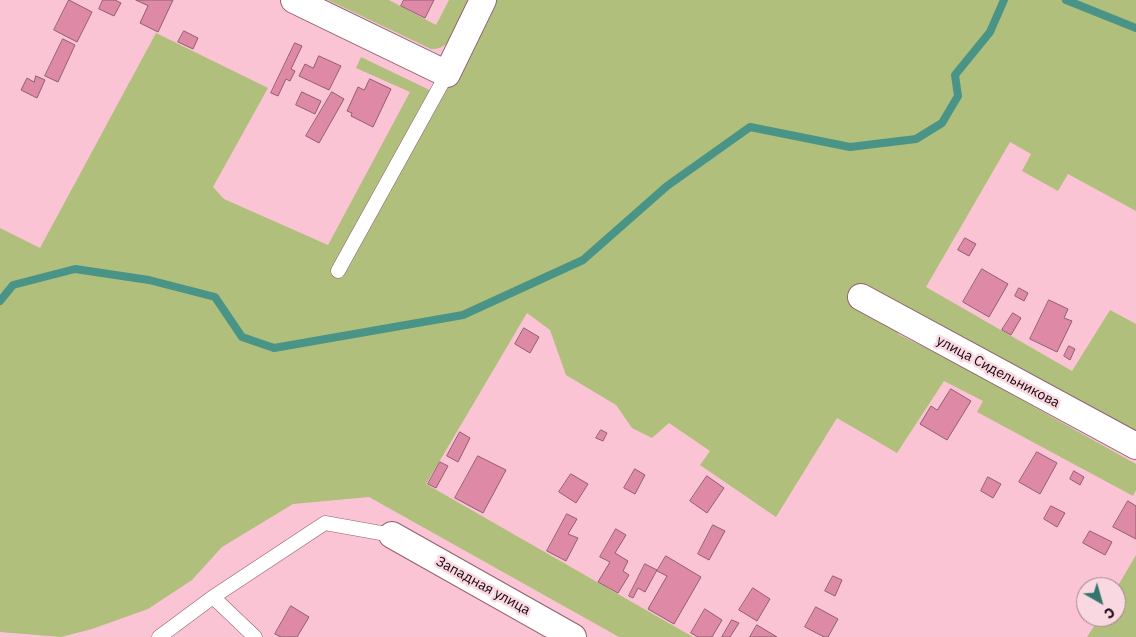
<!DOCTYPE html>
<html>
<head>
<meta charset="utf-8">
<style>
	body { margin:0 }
	#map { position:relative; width:1136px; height:637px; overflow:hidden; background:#fbc4d4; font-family:"IBM Plex Sans",sans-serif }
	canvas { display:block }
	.north { position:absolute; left:1076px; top:577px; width:50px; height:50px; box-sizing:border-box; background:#fad8e2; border:1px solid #a0848d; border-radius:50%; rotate:142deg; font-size:14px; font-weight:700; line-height:20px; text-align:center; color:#19070d }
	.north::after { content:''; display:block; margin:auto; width:18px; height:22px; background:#327669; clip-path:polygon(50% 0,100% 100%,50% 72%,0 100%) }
</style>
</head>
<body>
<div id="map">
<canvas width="1136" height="637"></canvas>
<div class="north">С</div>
</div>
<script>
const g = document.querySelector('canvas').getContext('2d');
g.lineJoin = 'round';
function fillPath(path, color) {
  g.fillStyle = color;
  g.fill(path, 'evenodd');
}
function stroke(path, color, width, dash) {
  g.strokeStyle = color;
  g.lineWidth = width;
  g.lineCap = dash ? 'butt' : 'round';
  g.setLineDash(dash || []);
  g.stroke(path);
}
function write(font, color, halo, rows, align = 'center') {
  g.font = font + ' "IBM Plex Sans",sans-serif';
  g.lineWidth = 5;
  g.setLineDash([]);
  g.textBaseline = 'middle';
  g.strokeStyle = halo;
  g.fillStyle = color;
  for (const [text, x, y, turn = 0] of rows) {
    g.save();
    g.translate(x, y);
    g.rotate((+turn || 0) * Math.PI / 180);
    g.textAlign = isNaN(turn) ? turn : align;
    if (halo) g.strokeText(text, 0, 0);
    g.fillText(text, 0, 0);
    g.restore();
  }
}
const green = new Path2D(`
	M328,0h61l47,25 13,-25h23c-9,18 -17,50 -41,49z
	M493,0h643v211l-68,-37 -10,17 -36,-20 9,-17 -21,-12 -84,145 146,84 38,-61 26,14v109l-224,-123 -14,24 54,27 184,103v26l-3,6 -156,-84 6,-11 -39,-20 -47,72 -60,-35 -61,99 -76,-52 10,-14 -41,-28 -17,15 -20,-10 -16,-23 -50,-30 -16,-45 -23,-17 -101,171 267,153h-74l-250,-140 -76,7 -71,43 -30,33 -44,29 -56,20 -31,8 -61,-5v-404l40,20 116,-215 112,55 -55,99 11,12 104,46 82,-153 -54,-24 5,-11 79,38z
	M1136,555v82h-49l13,-20h16v-28z`);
const stream = new Path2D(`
	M1066,0l70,28
	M0,301l13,-16 62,-16 74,11 66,17 27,40 32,11 189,-33 120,-55 84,-74 83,-59 100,20 66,-8 26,-16 16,-27 -3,-21 35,-43 14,-32`);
const building = new Path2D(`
	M69,0l23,12 -15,30 -23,-12z
	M103,0h12l6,3 -7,13 -15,-7z
	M136,0h37l-15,32 -18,-9 8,-17z
	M404,0h30l-9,18 -24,-12z
	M184,31l14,7 -5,11 -15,-7z
	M63,39l12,6 -17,37 -13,-6z
	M295,43l7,3 -11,23 4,2 -5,10 -4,-2 -8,17 -7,-3z
	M319,56l22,10 -12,24 -30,-14 6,-12 8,4z
	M36,76l9,4 -8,18 -16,-8 6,-12 7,4z
	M370,79l21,10 -18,38 -22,-11 1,-3 -5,-2 11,-24 6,3z
	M302,92l19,9 -6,13 -19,-9z
	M332,92l12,7 -25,44 -13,-7z
	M965,238l11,6 -7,12 -11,-6z
	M982,269l26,15 -19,33 -26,-15z
	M1019,288l9,5 -4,8 -9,-5z
	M1049,300l19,9 -4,9 8,3 -15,31 -27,-13z
	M1013,313l8,5 -10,17 -9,-5z
	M524,328l15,9 -9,16 -15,-9z
	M1069,346l6,3 -5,11 -6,-4z
	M951,389l20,12 -24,39 -27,-16 11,-18 6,4z
	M601,430l6,3 -4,8 -7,-3z
	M460,432l10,6 -12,24 -11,-6z
	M1037,452l20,11 -17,31 -21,-12z
	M478,456l28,14 -23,43 -28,-15z
	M440,462l8,4 -12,22 -8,-4z
	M635,469l10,6 -10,19 -11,-6z
	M1074,471l10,6 -4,8 -10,-6z
	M571,474l17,10 -12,19 -17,-11z
	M707,476l17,12 -17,25 -17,-12z
	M988,477l13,7 -8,14 -12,-7z
	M1128,501l8,5v33l-23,-12z
	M1051,506l14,7 -8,14 -13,-8z
	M567,514l10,5 -9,15 10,4 -12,23 -19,-10z
	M713,525l12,6 -16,29 -11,-6z
	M616,529l10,6 -11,18 13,8 -5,10 6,4 -11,18 -20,-11 12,-20 -10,-5z
	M1090,531l22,11 -7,13 -22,-12z
	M666,556l35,21 -27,47 -26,-15 19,-33 -10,-5z
	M645,564l12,6 -12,22 -7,-4 -5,10 -4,-2z
	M833,576l9,4 -7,16 -10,-5z
	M753,588l17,11 -13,22 -18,-11z
	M291,606l18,11 -12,20h-16l-6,-3z
	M816,607l22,12 -10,18h-4l-19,-10z
	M705,609l17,11 -10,17h-14l-7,-4z
	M732,620l7,3 -9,14h-8z
	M757,625l20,12h-27z`);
const lane = new Path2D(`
	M338,271l109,-197
	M213,597l42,40
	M159,637l54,-40 112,-74 67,12`);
const street = new Path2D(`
	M294,0l153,74 36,-74
	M861,297l275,149
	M392,535l181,102`);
const streetNames = [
	["улица Сидельникова",998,372,28],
	["Западная улица",483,586,29]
];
fillPath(green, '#b0bf7c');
stroke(stream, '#499486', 8);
fillPath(building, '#de89a5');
stroke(building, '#8f5f6f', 1);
stroke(lane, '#90606f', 15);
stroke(street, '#90606f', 28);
stroke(lane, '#fff', 14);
stroke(street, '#fff', 26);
write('14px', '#19070d', '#fad8e2', streetNames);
</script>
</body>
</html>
